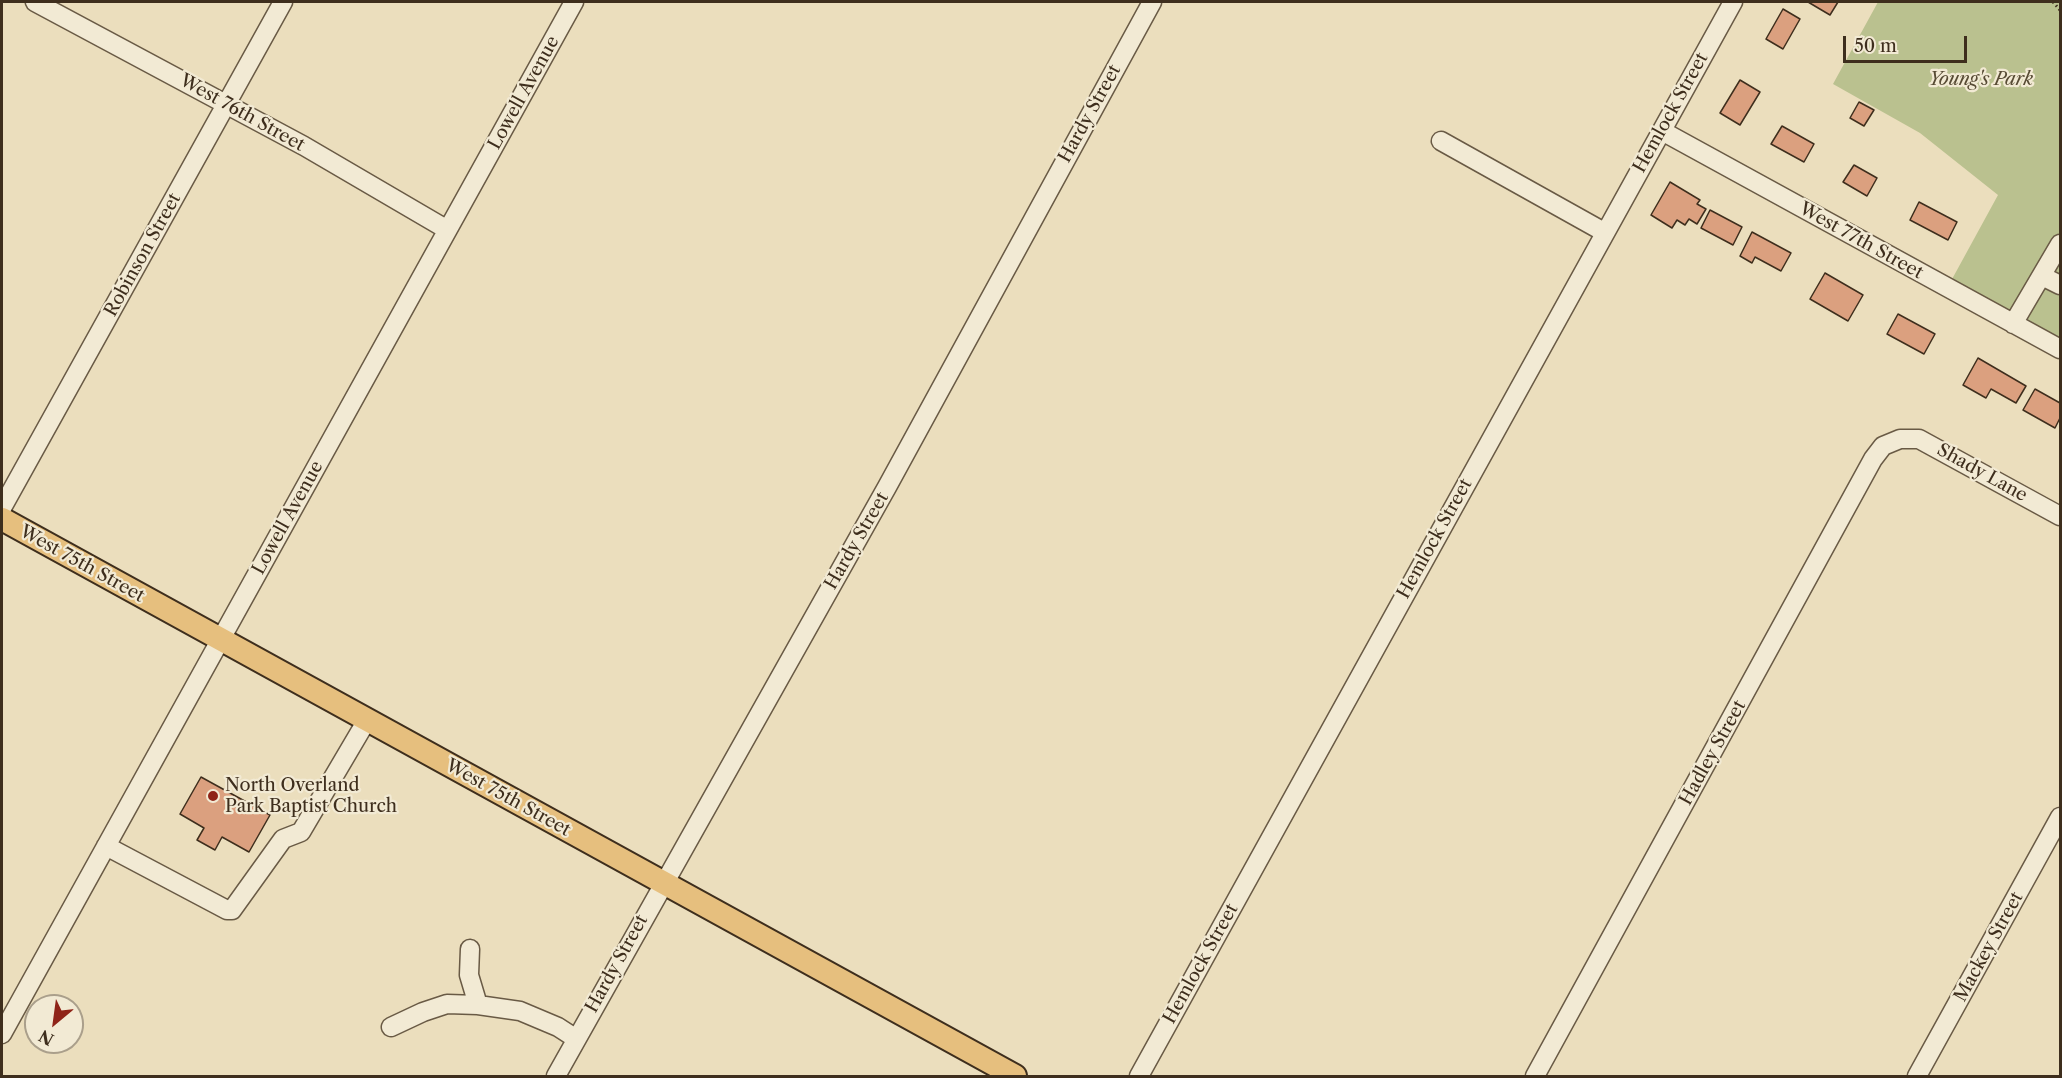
<!DOCTYPE html>
<style>
body{margin:0}
#map{position:relative;width:2062px;height:1078px;overflow:hidden;background:#ebdebd;font-family:"Libre Caslon Text",serif}
canvas{display:block}
.frame{position:absolute;inset:0;border:3px solid #3e2e1d;pointer-events:none}
.north{position:absolute;left:24px;top:994px;width:60px;height:60px;box-sizing:border-box;background:#f2ead4;border:2px solid #aa9f8b;border-radius:50%;rotate:209deg;font-size:16px;font-weight:700;line-height:24px;text-align:center;color:#3e2e1d}
.north::after{content:'';display:block;margin:auto;width:21px;height:27px;background:#8f2418;clip-path:polygon(50% 0,100% 100%,50% 72%,0 100%)}
.scale{position:absolute;left:1843px;top:36px;width:124px;height:27px;box-sizing:border-box;border:3px solid #3e2e1d;border-top:0;padding-left:8px;font-size:18px;line-height:21px;white-space:nowrap;color:#3e2e1d;-webkit-text-stroke:4px #f2ead4;paint-order:stroke}
</style>
<div id="map">
<canvas width="2062" height="1078"></canvas>
<div class="frame"></div>
<div class="north">N</div>
<div class="scale">50 m</div>
</div>
<script>
const ctx = document.querySelector('canvas').getContext('2d');
ctx.lineJoin = 'round';
function paint(path, color) { ctx.fillStyle = color; ctx.fill(path, 'evenodd'); }
const poly = rows => new Path2D(rows.map(r => 'M' + r).join(''));
function trace(path, color, width, dash) { ctx.strokeStyle = color; ctx.lineWidth = width; ctx.lineCap = dash ? 'butt' : 'round'; ctx.setLineDash(dash || []); ctx.stroke(path); }
function label(font, color, halo, rows, align = 'center') {
  ctx.font = font + ' "Libre Caslon Text",serif'; ctx.lineWidth = 4.5; ctx.setLineDash([]); ctx.textBaseline = 'middle'; ctx.strokeStyle = halo; ctx.fillStyle = color; for (const [text, x, y, turn = 0] of rows) {
    ctx.save(); ctx.translate(x, y); ctx.rotate((+turn || 0) * Math.PI / 180); ctx.textAlign = isNaN(turn) ? turn : align; if (halo) ctx.strokeText(text, 0, 0); ctx.fillText(text, 0, 0); ctx.restore();
  }
}
paint(poly([
 [1878,2,2060,2,2060,341,1951,281,1998,195,1920,133,1833,84]
]), '#bac18f');
const building = poly([
 [1808,2,1838,2,1830,15,1808,2],
 [1783,9,1800,19,1783,49,1766,39,1783,9],
 [1740,80,1760,92,1740,125,1720,113,1740,80],
 [1859,102,1874,110,1864,126,1850,118,1859,102],
 [1782,126,1814,144,1804,162,1771,144,1782,126],
 [1854,165,1877,178,1867,196,1843,182,1854,165],
 [1670,182,1700,200,1697,204,1706,209,1697,224,1689,219,1685,225,1677,220,1672,228,1651,215,1670,182],
 [1919,202,1957,222,1948,240,1910,220,1919,202],
 [1710,210,1742,227,1733,245,1701,228,1710,210],
 [1752,232,1791,253,1781,271,1755,257,1752,263,1740,256,1752,232],
 [1825,273,1863,295,1848,321,1810,299,1825,273],
 [1898,314,1935,334,1924,354,1887,334,1898,314],
 [1978,358,2026,386,2016,403,1991,389,1986,398,1963,385,1978,358],
 [2035,389,2060,403,2060,418,2055,428,2023,410,2035,389],
 [201,777,270,815,249,852,222,837,215,850,197,840,204,828,180,814,201,777]
]);
paint(building, '#dba07f');
trace(building, '#3e2e1d', 1.5);
const minor = poly([
 [35,2,304,146,446,229],
 [1662,131,2060,349],
 [1441,141,1604,232],
 [2042,276,2060,285],
 [2013,324,2060,244],
 [2,508,283,2],
 [106,846,227,910,232,910,283,839,301,832,367,720],
 [470,949,469,975,478,1005],
 [391,1027,423,1012,447,1004,478,1005,520,1011,558,1027,575,1038],
 [2,1034,574,2],
 [556,1076,887,487,1152,2],
 [1139,1076,1733,2],
 [1535,1076,1873,459,1883,446,1900,439,1919,439,2060,516],
 [1917,1076,2060,817]
]);
const major = poly([
 [2,519,1015,1076]
]);
trace(minor, '#695a45', 21);
trace(major, '#3e2e1d', 26);
trace(poly([
 [2053,2,2060,10]
]), '#3e2e1d', 3, [1.5, 3]);
trace(minor, '#f2ead4', 18);
trace(major, '#e6bf7e', 22);
for (const [x, y, r, color] of [
 [213,796,6,"#8f2418"]
]) { const dot = new Path2D(); dot.arc(x, y, r, 0, 2 * Math.PI); ctx.fillStyle = color; ctx.fill(dot); trace(dot, '#f2ead4', 2); }
label('italic 18px', '#574b34', '#f2ead4', [
 ["Young's Park",1981,80]
]);
label('18px', '#3e2e1d', '#f2ead4', [
 ["Lowell Avenue",524,93,-61],
 ["West 76th Street",242,113,29],
 ["Hemlock Street",1671,113,-61],
 ["Hardy Street",1090,114,-61],
 ["West 77th Street",1861,241,29],
 ["Robinson Street",143,255,-61],
 ["Shady Lane",1982,473,29],
 ["Lowell Avenue",288,518,-61],
 ["Hemlock Street",1435,539,-61],
 ["Hardy Street",857,541,-60],
 ["West 75th Street",82,564,29],
 ["Hadley Street",1713,753,-61],
 ["West 75th Street",508,798,29],
 ["Mackey Street",1989,947,-61],
 ["Hardy Street",617,964,-61],
 ["Hemlock Street",1201,964,-61]
]);
label('18px', '#3e2e1d', '#f2ead4', [
 ["North Overland",225,786],
 ["Park Baptist Church",225,807]
], 'left');
</script>
